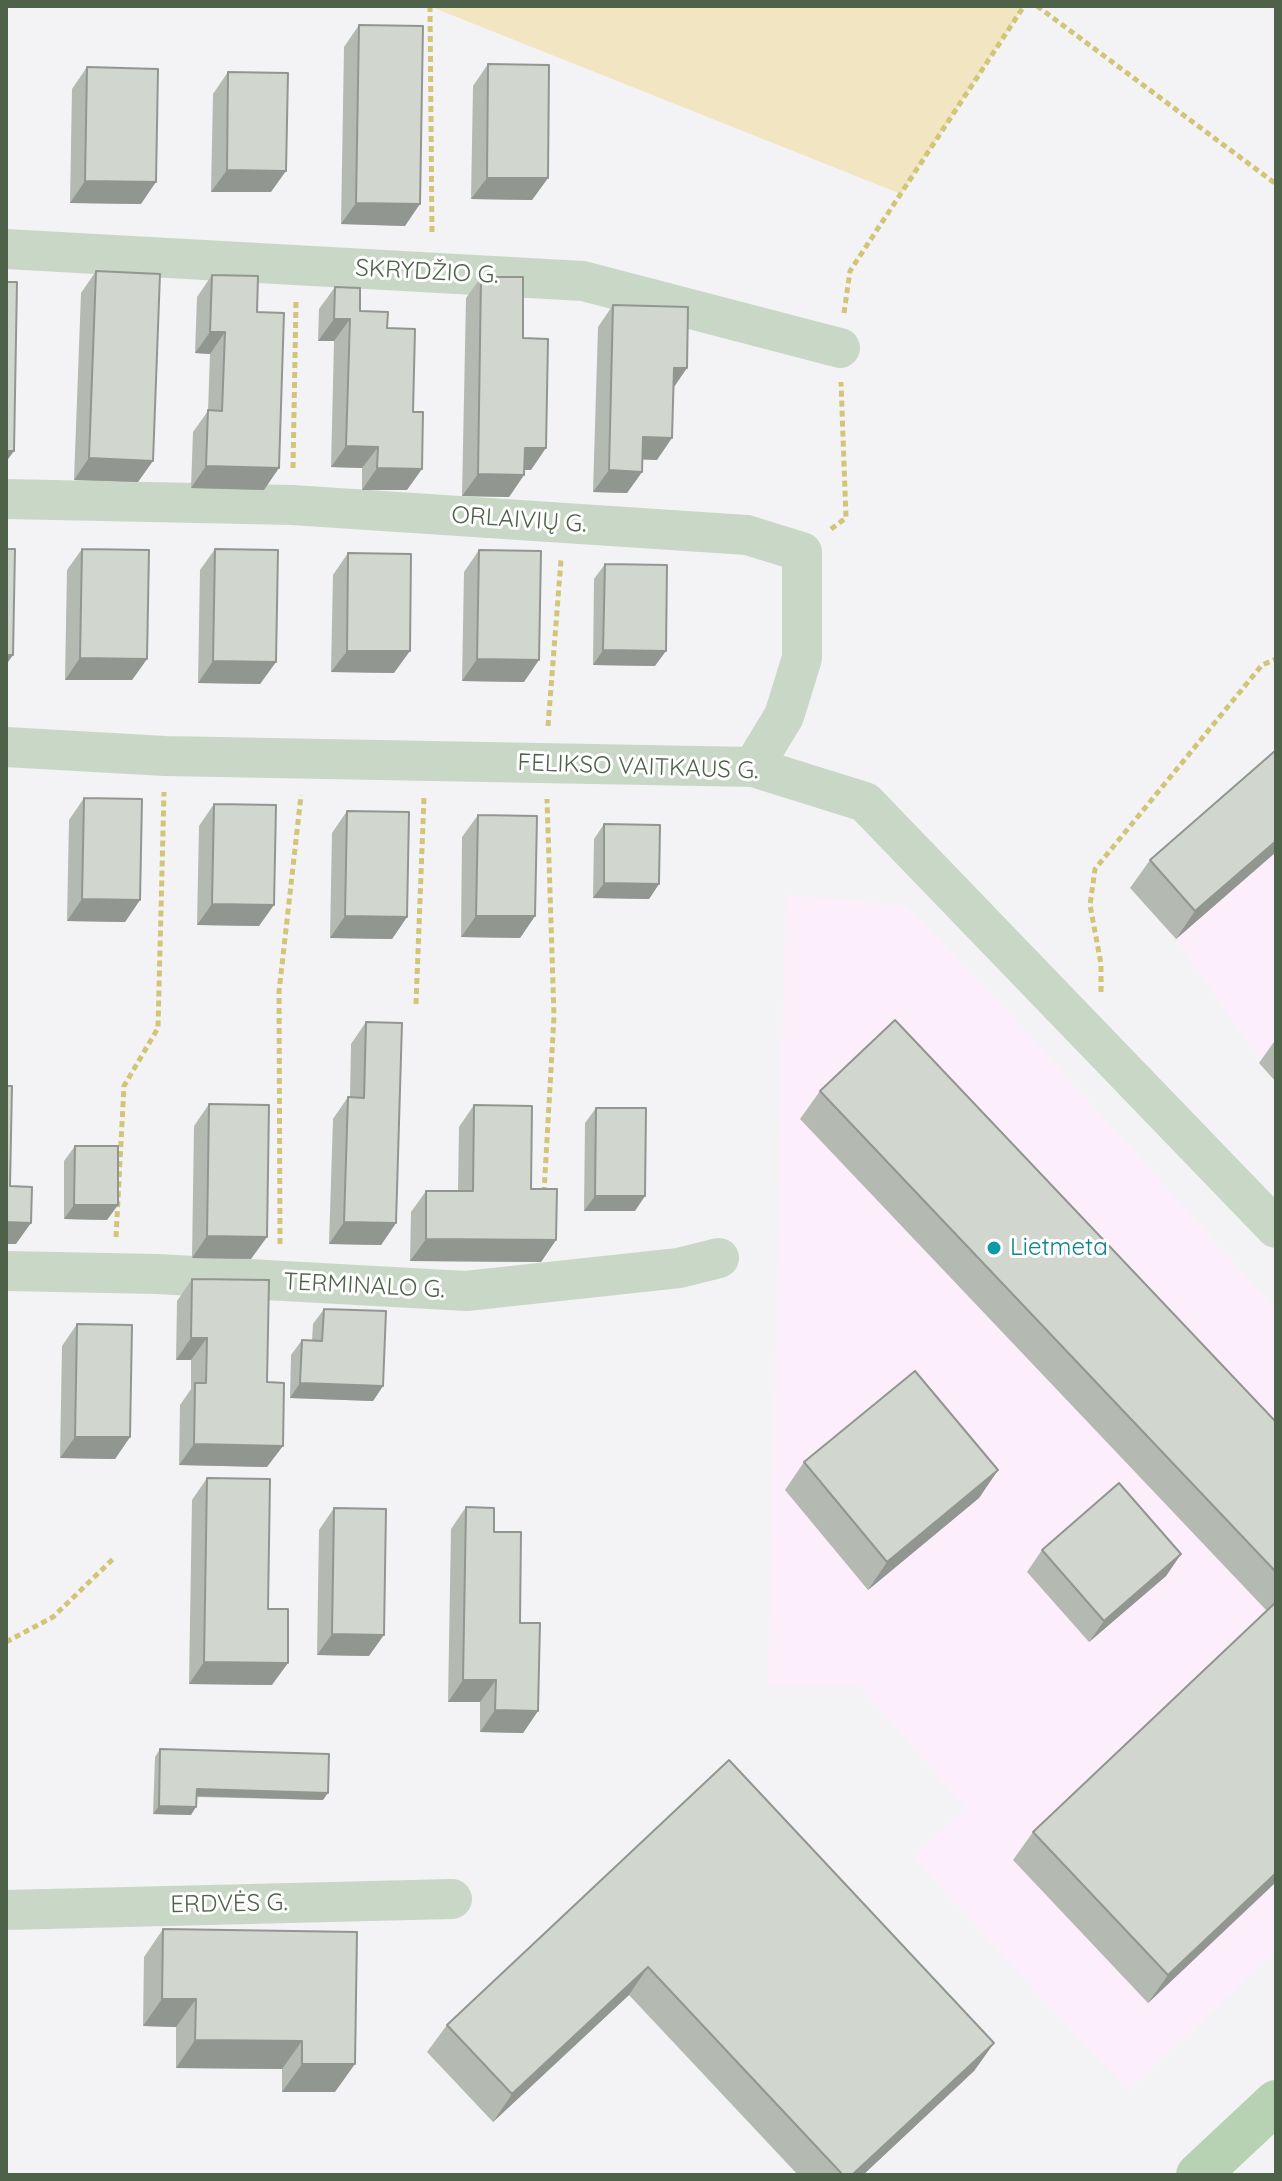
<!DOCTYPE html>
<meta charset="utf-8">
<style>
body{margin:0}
#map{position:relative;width:1282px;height:2181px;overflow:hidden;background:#f3f3f5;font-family:Quicksand,sans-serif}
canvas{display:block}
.frame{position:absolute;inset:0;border:8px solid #4e6149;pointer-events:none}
</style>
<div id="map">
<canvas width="1282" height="2181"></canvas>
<div class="frame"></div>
</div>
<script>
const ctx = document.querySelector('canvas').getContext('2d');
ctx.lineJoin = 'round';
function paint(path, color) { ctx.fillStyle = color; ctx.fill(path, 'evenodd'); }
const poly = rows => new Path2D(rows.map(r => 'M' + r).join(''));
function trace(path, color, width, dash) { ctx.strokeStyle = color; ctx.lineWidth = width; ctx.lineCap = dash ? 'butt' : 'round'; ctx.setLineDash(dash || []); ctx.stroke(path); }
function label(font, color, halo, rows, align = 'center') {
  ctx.font = font + ' Quicksand,sans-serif'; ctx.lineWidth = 6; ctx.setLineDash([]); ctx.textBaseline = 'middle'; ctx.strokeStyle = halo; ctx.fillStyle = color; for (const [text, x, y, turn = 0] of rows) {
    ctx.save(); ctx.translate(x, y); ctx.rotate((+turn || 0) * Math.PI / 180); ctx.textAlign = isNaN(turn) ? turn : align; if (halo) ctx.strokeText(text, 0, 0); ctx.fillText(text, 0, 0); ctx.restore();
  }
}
paint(poly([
 [1276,761,1276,1082,1176,939,1130,888],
 [786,895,906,906,1029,1035,1276,1310,1276,1951,1128,2091,914,1858,966,1808,860,1686,768,1686]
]), '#fdeefc');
paint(poly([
 [429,6,1024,6,901,194]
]), '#f2e5c1');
trace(poly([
 [430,6,432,236],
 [1037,6,1276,184],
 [844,313,850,271,1024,6],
 [293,468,296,302],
 [831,529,846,518,841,382],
 [548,726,561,560],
 [1101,992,1101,964,1090,905,1095,869,1262,665,1276,659],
 [416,1004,424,797],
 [544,1193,554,1016,547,799],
 [116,1237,124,1086,158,1028,164,792],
 [280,1244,279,992,301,795],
 [6,1642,53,1617,113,1559]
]), '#d2c577', 5, [6, 4]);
trace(poly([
 [6,249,583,281,840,348],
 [6,499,292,505,747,535,802,552,802,658,784,716,753,767],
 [6,747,165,756,753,767,865,802,1276,1228],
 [6,1271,157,1274,466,1291,679,1268,719,1258],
 [6,1910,452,1899]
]), '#c9d7c6', 40);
trace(poly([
 [1198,2175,1276,2102]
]), '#b7d2b2', 44);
paint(poly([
 [359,25,405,226,341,224,344,47],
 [488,64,548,178,532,200,471,199,473,86],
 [87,67,141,204,70,203,72,89],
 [228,72,271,192,211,192,213,94],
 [96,271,138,482,74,480,81,293],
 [212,275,257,312,264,490,191,488,193,432,208,411,210,354,195,353,197,297],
 [481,277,523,338,531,470,524,470,524,475,509,497,462,496,466,298],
 [335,287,360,311,387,328,407,490,362,490,362,468,331,467,334,341,318,341,319,309],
 [613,305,673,387,657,460,643,459,642,472,627,493,593,492,598,327],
 [82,549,147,659,132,680,65,680,67,570],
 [215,549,276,662,260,684,198,683,200,570],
 [479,550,524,682,462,681,464,572],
 [348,553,394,673,331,672,333,575],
 [605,564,655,666,593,665,594,579],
 [1276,750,1276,852,1176,939,1130,888,1150,860],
 [84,798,140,900,125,922,67,921,69,820],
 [214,804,259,926,197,925,199,826],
 [347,811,407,917,392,939,330,938,332,833],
 [478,815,535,916,520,938,461,937,462,837],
 [604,824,659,884,649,899,593,898,594,839],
 [366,1022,396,1223,381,1245,329,1244,333,1119,348,1097,350,1097,351,1044],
 [1276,1039,1276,1082,1259,1063],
 [820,1091,1276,1422,1276,1882,1148,2003,1013,1860,1033,1832,1267,1611,800,1119],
 [209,1104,251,1259,192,1258,194,1126],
 [474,1105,531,1189,556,1240,541,1262,410,1261,411,1212,426,1191,458,1191,459,1127],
 [596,1108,635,1211,584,1211,585,1123],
 [75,1146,107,1220,64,1219,64,1161],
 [192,1279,267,1382,267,1467,179,1465,180,1405,191,1389,191,1360,176,1360,177,1301],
 [324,1309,383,1386,373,1401,290,1398,291,1355,302,1340,312,1341,313,1324],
 [77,1324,130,1437,115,1459,60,1458,62,1346],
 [804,1462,998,1470,979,1498,868,1590,785,1490],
 [207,1478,268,1609,272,1685,189,1684,192,1500],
 [466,1507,494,1532,520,1623,538,1711,523,1733,480,1732,480,1702,448,1702,451,1529],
 [334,1508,369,1656,317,1655,319,1530],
 [1042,1550,1181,1554,1166,1576,1089,1642,1027,1572],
 [160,1749,323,1800,196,1797,191,1815,153,1814,155,1757],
 [729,1760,994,2043,974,2071,863,2175,798,2175,629,1995,493,2122,427,2052,447,2025],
 [163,1929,357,1932,335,2092,282,2092,282,2069,176,2068,176,2027,143,2026,144,1957]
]), '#b4b9b2');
paint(poly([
 [227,170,286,171,271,192,211,192],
 [487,178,548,178,532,200,471,199],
 [85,181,156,182,141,204,70,203],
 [356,203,420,204,405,226,341,224],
 [334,319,350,319,334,341,318,341],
 [210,332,225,332,210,354,195,353],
 [674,368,687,368,672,390],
 [643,437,672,438,657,460,628,459],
 [346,446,378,447,362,468,331,467],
 [525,448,546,448,531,470,510,470],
 [6,451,14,451,6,462],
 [89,458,153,461,138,482,74,480],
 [206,466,279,468,264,490,191,488],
 [377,468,422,469,407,490,362,490],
 [609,470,642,472,627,493,593,492],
 [478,474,524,475,509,497,462,496],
 [603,650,666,651,655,666,593,665],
 [347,651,410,651,394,673,331,672],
 [6,655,13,655,6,665],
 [80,658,147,659,132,680,65,680],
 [477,659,539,660,524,682,462,681],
 [213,661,276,662,260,684,198,683],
 [1276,841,1276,852,1176,939,1195,911],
 [604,883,659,884,649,899,593,898],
 [82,899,140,900,125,922,67,921],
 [212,904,274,905,259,926,197,925],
 [345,916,407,917,392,939,330,938],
 [476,916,535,916,520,938,461,937],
 [595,1196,645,1196,635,1211,584,1211],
 [74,1205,118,1205,107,1220,64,1219],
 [6,1222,31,1223,16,1244,6,1244],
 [344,1222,396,1223,381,1245,329,1244],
 [207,1236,267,1237,251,1259,192,1258],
 [426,1239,556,1240,541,1262,410,1261],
 [191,1338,207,1338,191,1360,176,1360],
 [300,1383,383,1386,373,1401,290,1398],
 [75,1437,130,1437,115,1459,60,1458],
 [194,1444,283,1446,267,1467,179,1465],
 [998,1470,979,1498,868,1590,887,1562],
 [1181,1554,1166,1576,1089,1642,1104,1621],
 [332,1634,384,1635,369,1656,317,1655],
 [204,1662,288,1663,272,1685,189,1684],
 [463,1680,496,1680,480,1702,448,1702],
 [495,1710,538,1711,523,1733,480,1732],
 [197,1789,328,1793,323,1800,191,1796],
 [159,1806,196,1807,191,1815,153,1814],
 [1276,1873,1276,1882,1148,2003,1168,1975],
 [648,1967,629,1995,493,2122,512,2094],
 [162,1999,196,1999,176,2027,143,2026],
 [195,2040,302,2041,282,2069,176,2068],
 [994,2043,974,2071,863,2175,852,2175],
 [302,2064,355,2064,335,2092,282,2092]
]), '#929691');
const building = poly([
 [359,25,423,26,420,204,356,203,359,25],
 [488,64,549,65,548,178,487,178,488,64],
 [87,67,158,69,156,182,85,181,87,67],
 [228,72,288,73,286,171,227,170,228,72],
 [96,271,160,274,153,461,89,458,96,271],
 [212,275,258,276,257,312,284,313,279,468,206,466,208,410,222,411,225,332,210,332,212,275],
 [481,277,523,277,523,338,548,339,546,448,525,448,524,475,478,474,481,277],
 [6,282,17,282,14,451,6,451,6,282],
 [335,287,360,288,360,311,388,312,387,328,415,329,413,412,423,412,422,469,377,468,378,447,346,446,350,319,334,319,335,287],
 [613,305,688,307,687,368,674,368,672,438,643,437,642,472,609,470,613,305],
 [6,549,15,549,13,655,6,655,6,549],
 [82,549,149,550,147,659,80,658,82,549],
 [215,549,278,550,276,662,213,661,215,549],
 [479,550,541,551,539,660,477,659,479,550],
 [348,553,411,554,410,651,347,651,348,553],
 [605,564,667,565,666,651,603,650,605,564],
 [1276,750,1276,841,1195,911,1150,860,1276,750],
 [84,798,142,799,140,900,82,899,84,798],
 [214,804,276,805,274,905,212,904,214,804],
 [347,811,409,812,407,917,345,916,347,811],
 [478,815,537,816,535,916,476,916,478,815],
 [604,824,660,825,659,884,604,883,604,824],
 [895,1020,1276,1422,1276,1572,820,1091,895,1020],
 [366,1022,402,1023,396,1223,344,1222,348,1097,364,1098,366,1022],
 [6,1086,12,1086,10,1186,32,1187,31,1223,6,1222,6,1086],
 [209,1104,269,1105,267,1237,207,1236,209,1104],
 [474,1105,532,1106,531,1189,557,1189,556,1240,426,1239,426,1191,473,1191,474,1105],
 [596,1108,646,1108,645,1196,595,1196,596,1108],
 [75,1146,118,1146,118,1205,74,1205,75,1146],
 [192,1279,269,1280,267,1382,284,1383,283,1446,194,1444,195,1383,206,1383,207,1338,191,1338,192,1279],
 [324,1309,386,1311,383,1386,300,1383,302,1340,322,1341,324,1309],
 [77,1324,132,1325,130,1437,75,1437,77,1324],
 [915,1371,998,1470,887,1562,804,1462,915,1371],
 [207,1478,270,1479,268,1609,288,1609,288,1663,204,1662,207,1478],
 [1119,1483,1181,1554,1104,1621,1042,1550,1119,1483],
 [466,1507,494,1508,494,1532,521,1532,520,1623,540,1623,538,1711,495,1710,496,1680,463,1680,466,1507],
 [334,1508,386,1509,384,1635,332,1634,334,1508],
 [1276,1602,1276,1873,1168,1975,1033,1832,1276,1602],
 [160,1749,329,1754,328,1793,197,1789,196,1807,159,1806,160,1749],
 [729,1760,994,2043,852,2175,843,2175,648,1967,512,2094,447,2025,729,1760],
 [163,1929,357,1932,355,2064,302,2064,302,2041,195,2040,196,1999,162,1999,163,1929]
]);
paint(building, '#d1d7cf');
trace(building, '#929691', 2);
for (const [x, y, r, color] of [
 [994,1248,8,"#0f9aa8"]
]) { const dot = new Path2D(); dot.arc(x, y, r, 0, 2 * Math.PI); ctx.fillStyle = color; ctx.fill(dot); trace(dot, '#fff', 3); }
label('24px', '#4e6149', '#fff', [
 ["SKRYDŽIO G.",427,272,3],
 ["ORLAIVIŲ G.",519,520,4],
 ["FELIKSO VAITKAUS G.",638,767,2],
 ["TERMINALO G.",364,1286,3],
 ["ERDVĖS G.",229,1904,-1]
]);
label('24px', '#0d838f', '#fff', [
 ["Lietmeta",1010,1248]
], 'left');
</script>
